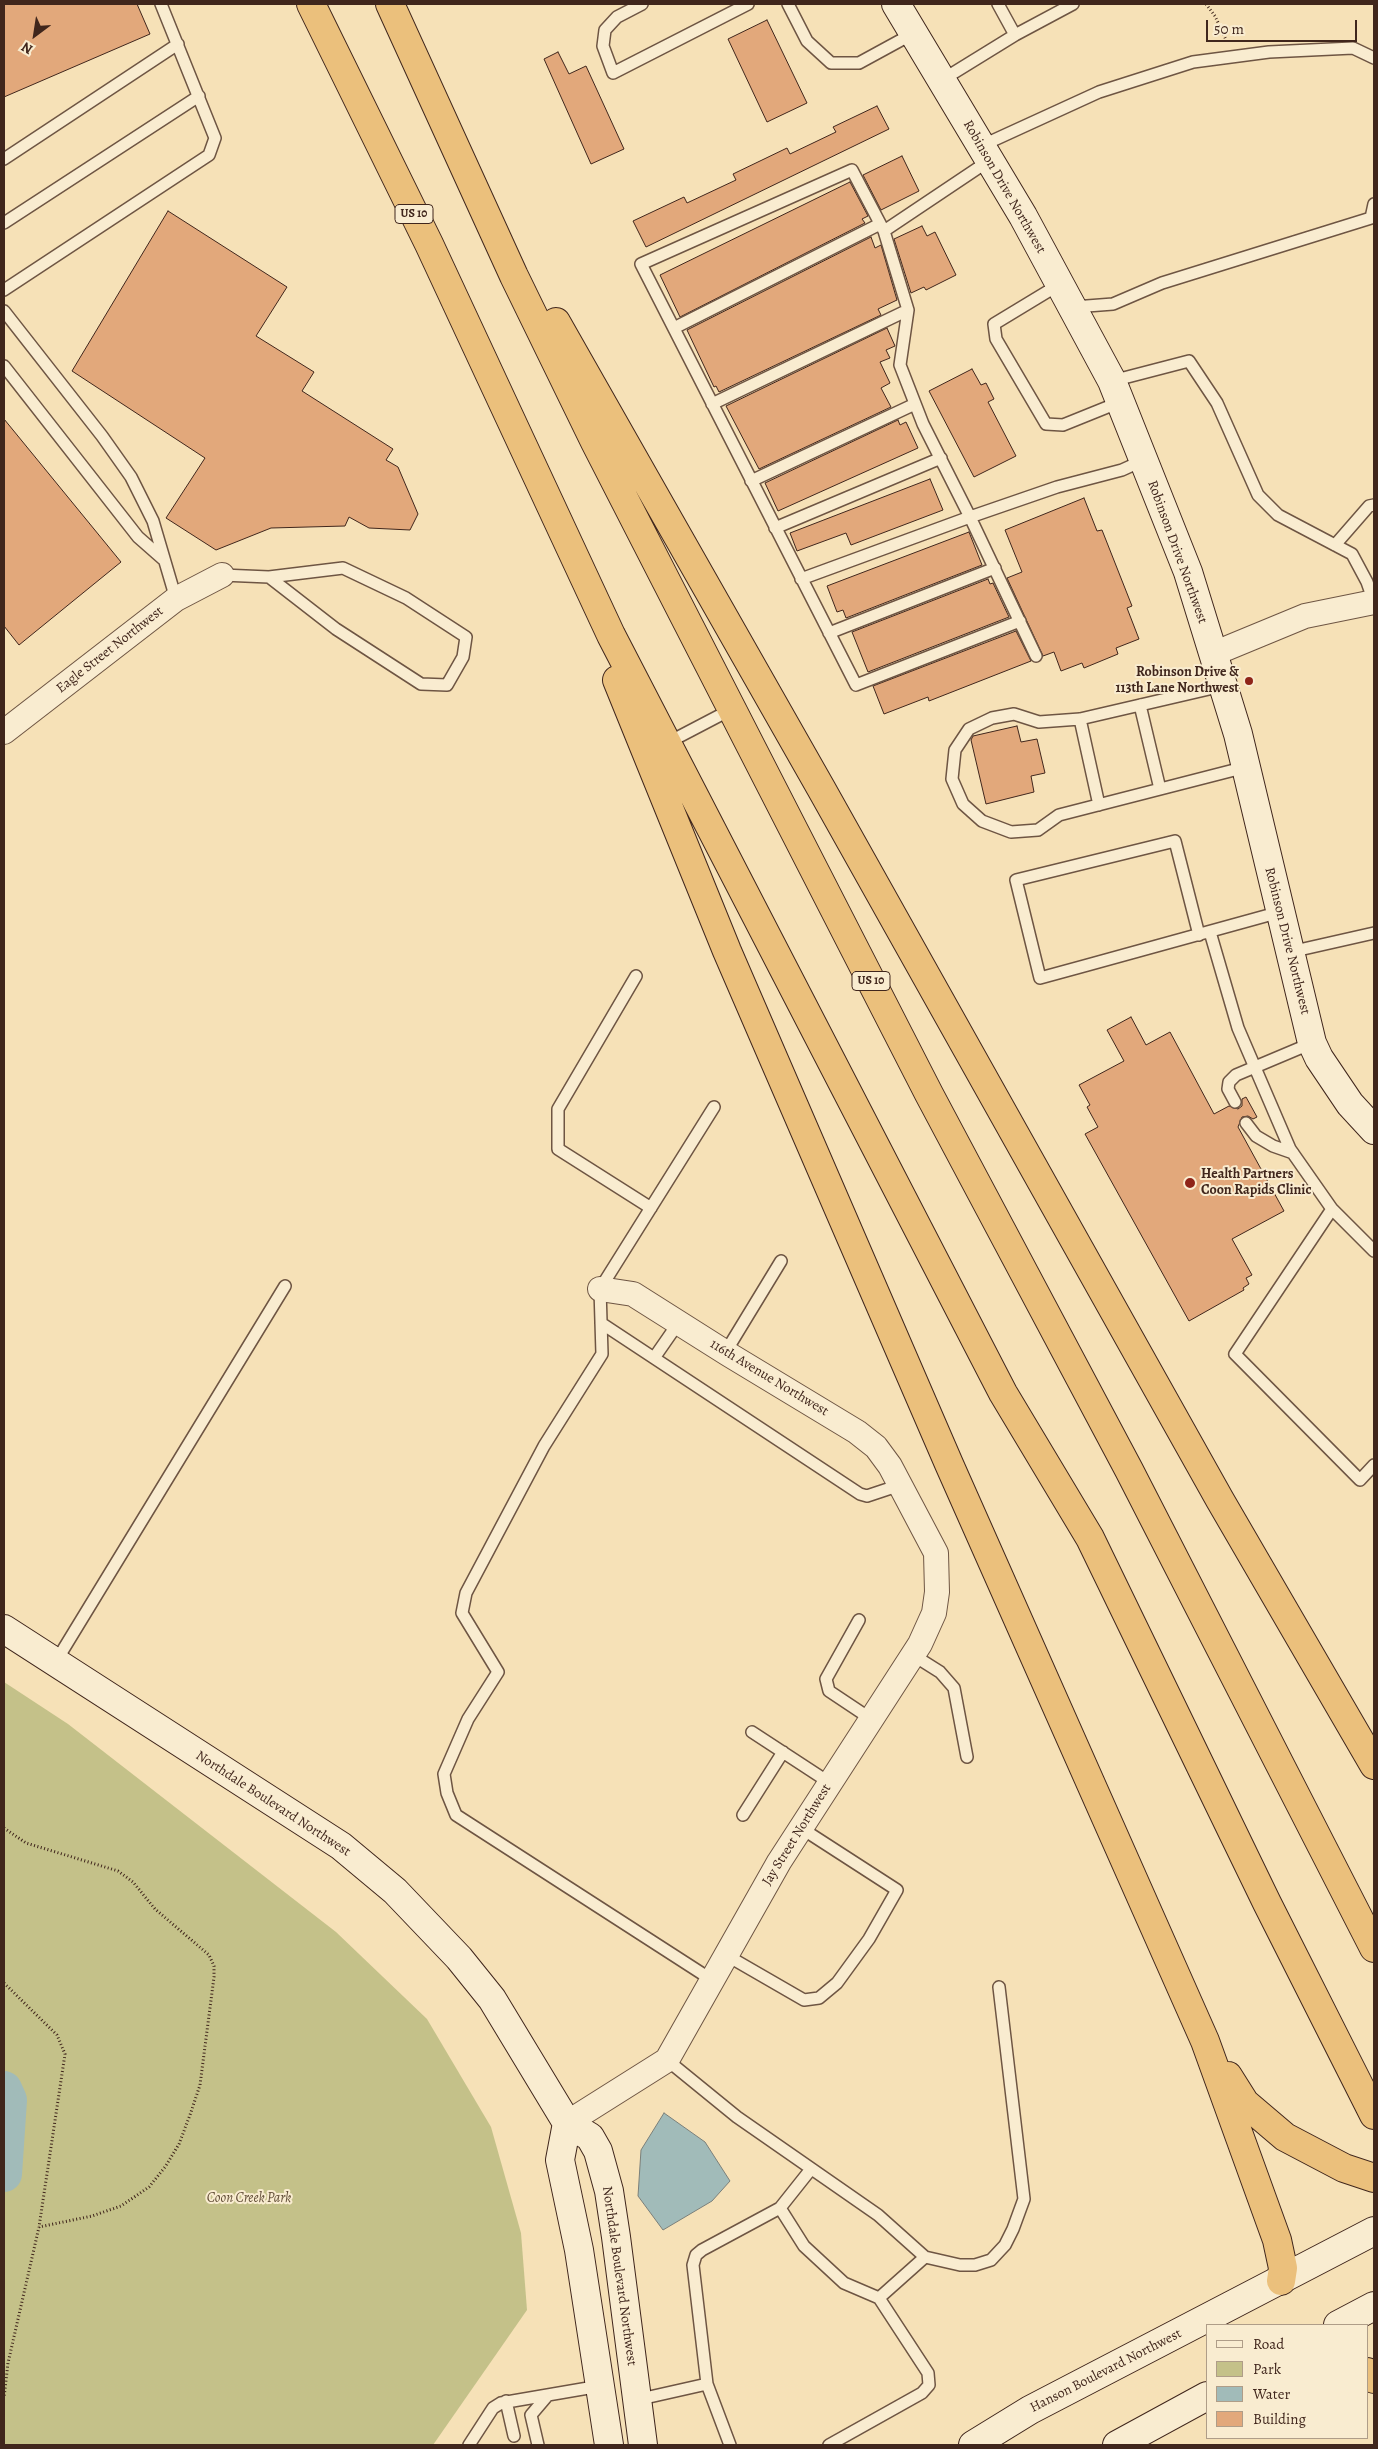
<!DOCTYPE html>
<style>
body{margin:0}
#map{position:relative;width:1378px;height:2449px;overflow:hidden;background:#f6e1b7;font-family:Alegreya,serif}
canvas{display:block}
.frame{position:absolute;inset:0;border:5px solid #40261c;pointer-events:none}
.legend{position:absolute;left:1206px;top:2324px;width:162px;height:115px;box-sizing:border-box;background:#f9ecd0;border:1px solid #af9d88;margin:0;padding:6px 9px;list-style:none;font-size:15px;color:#40261c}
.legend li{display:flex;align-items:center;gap:10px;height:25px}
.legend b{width:25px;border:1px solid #af9d88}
.north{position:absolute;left:10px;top:10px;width:50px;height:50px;-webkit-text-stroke:4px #f9ecd0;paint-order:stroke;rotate:211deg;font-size:14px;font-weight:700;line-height:20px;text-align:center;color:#40261c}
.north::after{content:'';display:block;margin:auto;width:18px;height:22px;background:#40261c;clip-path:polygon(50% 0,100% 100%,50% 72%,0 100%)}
.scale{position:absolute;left:1206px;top:20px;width:151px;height:22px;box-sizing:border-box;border:2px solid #40261c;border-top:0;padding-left:6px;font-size:15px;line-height:18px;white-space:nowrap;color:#40261c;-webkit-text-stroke:4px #f9ecd0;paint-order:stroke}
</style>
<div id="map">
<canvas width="1378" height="2449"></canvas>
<div class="frame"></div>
<ul class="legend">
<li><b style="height:6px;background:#f9ecd0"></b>Road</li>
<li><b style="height:14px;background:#c4c189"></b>Park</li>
<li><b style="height:14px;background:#a1bbb9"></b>Water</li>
<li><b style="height:14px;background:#e2a87b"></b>Building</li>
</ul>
<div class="north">N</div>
<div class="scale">50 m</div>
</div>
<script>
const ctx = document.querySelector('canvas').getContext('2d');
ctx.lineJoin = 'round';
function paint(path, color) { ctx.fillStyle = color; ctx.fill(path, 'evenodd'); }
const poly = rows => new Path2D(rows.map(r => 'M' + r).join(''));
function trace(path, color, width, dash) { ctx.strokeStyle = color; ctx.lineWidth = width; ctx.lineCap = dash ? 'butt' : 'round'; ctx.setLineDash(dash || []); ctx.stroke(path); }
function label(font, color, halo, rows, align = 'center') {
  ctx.font = font + ' Alegreya,serif'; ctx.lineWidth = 4; ctx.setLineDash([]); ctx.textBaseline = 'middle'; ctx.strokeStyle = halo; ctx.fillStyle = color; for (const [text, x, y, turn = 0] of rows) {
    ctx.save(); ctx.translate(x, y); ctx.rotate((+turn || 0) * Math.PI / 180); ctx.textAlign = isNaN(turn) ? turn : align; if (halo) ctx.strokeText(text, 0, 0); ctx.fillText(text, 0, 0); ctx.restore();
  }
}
paint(poly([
 [4,1682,68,1724,336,1932,427,2019,491,2127,521,2233,527,2310,433,2445,4,2445]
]), '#c4c189');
const water = poly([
 [664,2113,705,2142,730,2181,712,2201,663,2230,638,2196,641,2150,664,2113]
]);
paint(water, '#a1bbb9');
trace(water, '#7a7f7a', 1);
trace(poly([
 [4,2089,9,2100,4,2174]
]), '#a1bbb9', 36);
const building = poly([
 [4,4,137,4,150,34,4,97,4,4],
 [767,20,807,103,767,122,728,39,767,20],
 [558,52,569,74,586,66,624,149,591,164,544,59,558,52],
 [877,106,889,129,646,247,633,221,684,197,687,203,736,180,733,174,787,148,790,154,836,132,833,127,877,106],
 [902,156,919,191,881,210,863,175,902,156],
 [850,182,868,216,862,219,865,223,680,317,660,275,850,182],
 [168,211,287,287,256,336,314,372,302,391,393,449,386,460,398,467,418,514,410,530,369,528,349,517,345,526,271,528,216,550,166,518,205,458,72,371,168,211],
 [922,226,927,236,935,232,956,275,926,290,924,287,911,293,894,239,922,226],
 [871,237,875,248,881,245,897,300,878,309,881,315,719,392,716,386,714,387,687,330,871,237],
 [887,328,895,346,886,350,890,358,880,362,890,383,881,388,891,407,759,469,726,406,887,328],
 [972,369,981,385,986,383,994,399,988,402,1016,456,974,477,929,391,972,369],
 [4,419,121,562,19,645,4,626,4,419],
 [898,420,900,425,906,422,918,448,778,511,765,483,898,420],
 [930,479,943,510,851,545,846,533,797,551,790,533,930,479],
 [1084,498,1097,531,1102,530,1132,606,1127,608,1139,639,1116,648,1118,654,1084,668,1082,663,1061,671,1054,652,1043,656,1007,578,1022,572,1005,530,1084,498],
 [969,532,982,565,846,618,843,610,837,612,827,586,969,532],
 [988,579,990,584,993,583,1009,617,868,672,852,632,988,579],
 [1016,631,1031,661,929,701,928,697,884,714,873,686,1016,631],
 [1017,726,1021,742,1037,739,1045,773,1031,776,1034,792,986,804,971,740,973,736,1017,726],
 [1131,1017,1146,1045,1170,1032,1214,1114,1229,1106,1238,1109,1242,1106,1242,1099,1246,1097,1257,1117,1253,1119,1248,1116,1242,1117,1238,1127,1284,1211,1232,1239,1252,1275,1246,1278,1249,1284,1243,1288,1244,1290,1189,1321,1085,1134,1098,1127,1087,1107,1090,1105,1079,1085,1124,1061,1107,1030,1131,1017]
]);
paint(building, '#e2a87b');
trace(building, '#40261c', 1);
const lane = poly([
 [642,4,617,17,605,30,603,46,613,73,748,4],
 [788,4,807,41,831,63,859,63,914,33],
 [998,4,1015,35,1073,4],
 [942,80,1015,35],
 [981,146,1099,92,1193,62,1269,52,1353,48,1374,58],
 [4,159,178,44],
 [990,160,884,231,908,310,900,365,923,424,970,517,1036,656],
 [4,223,199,96],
 [884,231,852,170,641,264,856,685,1020,621],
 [1060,284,994,324,996,339,1046,424,1063,425,1120,402],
 [4,290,209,155,215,138,161,4],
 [1074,307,1113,304,1162,283,1371,218,1374,204],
 [4,311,102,436,131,477,153,521,176,599],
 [674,328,880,224],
 [4,366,138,537,163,559],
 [1112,381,1189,361,1217,403,1258,495,1278,515,1352,554,1367,582,1374,602],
 [712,404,908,310],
 [751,481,915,404],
 [775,528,941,458],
 [1335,545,1369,506,1374,505],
 [222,575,269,577,336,629,421,684,447,685,463,657,466,637,406,598,343,568,269,577],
 [801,579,970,517,1057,487,1122,470,1144,460],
 [829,633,995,568],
 [1222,686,1080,719,1039,722,1014,714,992,718,969,729,955,750,952,779,963,804,982,821,1011,832,1038,830,1059,815,1246,767],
 [1140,705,1160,789],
 [1080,719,1099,805],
 [667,743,732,709],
 [1210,932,1238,1028,1290,1149,1332,1209,1235,1354,1360,1480,1374,1465],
 [1199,935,1175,841,1016,880,1040,978,1084,966,1280,912],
 [1290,952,1374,933],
 [636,976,558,1109,558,1149,651,1208],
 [1235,1102,1228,1089,1229,1082,1236,1075,1312,1043],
 [1246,1123,1256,1136,1273,1146,1293,1153],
 [1332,1209,1374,1251],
 [601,1323,860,1494,867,1496,900,1485],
 [725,1353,781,1261],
 [654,1358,679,1322],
 [859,1620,826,1679,829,1691,871,1719],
 [913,1655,940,1672,954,1688,967,1757],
 [55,1663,285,1286],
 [752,1732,830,1783],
 [743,1815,783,1752],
 [726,1955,804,2000,819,1998,837,1983,869,1939,897,1890,801,1828],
 [712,1980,456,1815,447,1793,444,1774,468,1719,498,1672,462,1613,466,1593,544,1446,602,1354,600,1289,714,1107],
 [667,2060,737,2117,878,2215,925,2257,960,2265,975,2265,991,2260,1005,2245,1013,2229,1024,2199,999,1987],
 [780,2208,811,2169],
 [879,2298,925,2257],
 [636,2400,707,2384],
 [506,2401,514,2436],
 [469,2445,493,2408,501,2403,600,2386],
 [538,2445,531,2415,548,2395],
 [730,2445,707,2384,693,2265,696,2255,702,2250,780,2208,804,2246,844,2283,879,2298,928,2373,929,2385,922,2393,829,2445]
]);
const street = poly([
 [1213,654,1305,616,1374,602],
 [4,732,176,599,222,575],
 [567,2123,667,2060,779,1862,920,1644,934,1613,937,1592,936,1553,890,1466,876,1447,857,1432,728,1354,633,1294,600,1289]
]);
const secondary = poly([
 [896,4,1023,216,1112,381,1188,572,1238,734,1312,1043,1319,1058,1350,1104,1374,1130],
 [4,1629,341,1846,395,1891,459,1958,492,1999,567,2123,590,2137,598,2151,609,2191,616,2237,643,2445],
 [567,2123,560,2160,579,2250,609,2445],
 [1338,2325,1374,2306],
 [973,2445,1030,2410,1374,2231],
 [1117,2445,1207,2396]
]);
const highway = poly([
 [311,4,429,244,611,635,1003,1393,1090,1538,1267,1903,1374,2115],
 [390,4,514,276,595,442,929,1094,1129,1470,1374,1948],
 [556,322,822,790,1220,1500,1374,1765],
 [617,680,727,951,949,1464,1205,2041,1277,2240,1283,2268,1281,2281],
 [1228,2076,1245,2103,1285,2137,1344,2168,1374,2178],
 [1367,2372,1374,2379]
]);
trace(lane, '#6e5543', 14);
trace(street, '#6e5543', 26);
trace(secondary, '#40261c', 30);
trace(highway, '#40261c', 30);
trace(poly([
 [1206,4,1215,16,1227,42],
 [4,1828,26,1843,118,1871,133,1882,155,1909,209,1955,214,1966,214,1977,200,2085,190,2115,179,2144,165,2167,149,2187,121,2206,92,2216,39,2227],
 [4,1983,57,2035,65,2054,39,2227,8,2363,4,2398]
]), '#40261c', 3, [1, 2.5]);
trace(lane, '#f9ecd0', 11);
trace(street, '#f9ecd0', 24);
trace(secondary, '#f9ecd0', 28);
trace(highway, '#ebc07c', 28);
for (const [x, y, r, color] of [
 [1249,681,5,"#8f2418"],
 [1190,1183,6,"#8f2418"]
]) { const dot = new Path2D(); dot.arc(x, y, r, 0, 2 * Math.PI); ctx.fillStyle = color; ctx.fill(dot); trace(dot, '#f9ecd0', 2); }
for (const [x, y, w] of [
 [414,214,38],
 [871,981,38]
]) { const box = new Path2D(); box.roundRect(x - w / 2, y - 9.5, w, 19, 4); ctx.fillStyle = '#f9ecd0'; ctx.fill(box); trace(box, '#40261c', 1); }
label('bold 12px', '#40261c', null, [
 ["US 10",414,214],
 ["US 10",871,981]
]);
label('14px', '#40261c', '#f9ecd0', [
 ["Robinson Drive Northwest",1004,187,60],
 ["Robinson Drive Northwest",1177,552,70],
 ["Eagle Street Northwest",110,650,-38],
 ["Robinson Drive Northwest",1287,941,76],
 ["116th Avenue Northwest",769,1378,31],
 ["Northdale Boulevard Northwest",273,1804,33],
 ["Jay Street Northwest",797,1835,-58],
 ["Northdale Boulevard Northwest",619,2276,82],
 ["Hanson Boulevard Northwest",1106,2371,-27]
]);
label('bold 14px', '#40261c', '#f9ecd0', [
 ["Robinson Drive &",1239,673],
 ["113th Lane Northwest",1239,689],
 ["Health Partners",1201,1175,"left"],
 ["Coon Rapids Clinic",1201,1191,"left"]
], 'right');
label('italic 14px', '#614d37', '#f9ecd0', [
 ["Coon Creek Park",249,2199]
]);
</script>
